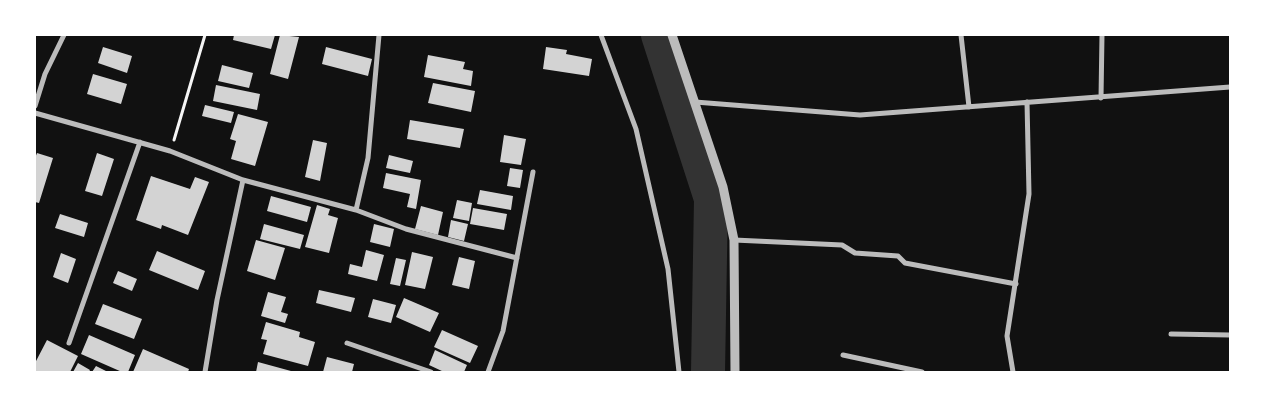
<!DOCTYPE html>
<style>
body{margin:0}
#map{position:relative;width:1265px;height:407px;overflow:hidden;background:#111;font-family:"Noto Sans",sans-serif}
canvas{display:block}
.frame{position:absolute;inset:0;border:36px solid #fff;pointer-events:none}
</style>
<div id="map">
<canvas width="1265" height="407"></canvas>
<div class="frame"></div>
</div>
<script>
const ctx = document.querySelector('canvas').getContext('2d');
ctx.lineJoin = 'round';
const poly = rows => new Path2D(rows.map(r => 'M' + r).join(''));
function trace(path, color, width, dash) { ctx.strokeStyle = color; ctx.lineWidth = width; ctx.lineCap = dash ? 'butt' : 'round'; ctx.setLineDash(dash || []); ctx.stroke(path); }
function paint(path, color) { ctx.fillStyle = color; ctx.fill(path, 'evenodd'); }
trace(poly([
 [658,35,711,199,708,372]
]), '#333', 34);
paint(poly([
 [234,35,275,35,271,49,233,40],
 [280,35,299,37,288,79,270,74],
 [103,47,132,56,127,73,98,63],
 [326,47,372,59,368,76,322,64],
 [546,47,567,50,566,54,592,59,589,76,543,69],
 [428,55,465,62,463,69,473,71,471,86,424,77],
 [222,65,253,73,249,88,218,81],
 [93,74,127,84,121,104,87,94],
 [433,83,475,91,471,112,428,103],
 [216,85,260,94,257,110,213,101],
 [205,105,234,112,231,123,202,116],
 [238,114,268,122,255,166,231,159,236,141,230,139],
 [410,120,464,129,460,148,407,139],
 [504,135,526,139,521,165,500,162],
 [313,140,327,143,320,181,305,177],
 [37,153,53,158,39,203,35,202,35,158],
 [97,153,114,159,102,196,85,191],
 [389,155,413,161,410,173,386,168],
 [510,168,523,170,520,188,507,186],
 [386,173,421,180,416,209,407,207,410,194,383,188],
 [151,176,190,189,195,177,209,182,188,235,162,225,161,229,136,220],
 [480,190,513,196,511,210,477,204],
 [271,196,311,207,307,222,267,211],
 [457,200,472,203,469,221,453,218],
 [317,205,330,209,328,215,338,218,329,253,305,247],
 [421,206,443,212,438,235,415,229],
 [473,208,507,214,504,230,470,224],
 [60,214,88,223,84,237,55,228],
 [451,220,468,224,464,241,448,237],
 [264,224,304,235,300,249,260,239],
 [374,224,394,229,390,247,370,242],
 [256,240,285,248,275,280,247,271],
 [366,250,384,255,377,281,348,274,350,264,362,267],
 [157,251,205,271,198,290,149,270],
 [412,252,433,257,425,289,405,285],
 [61,253,76,259,68,283,53,277],
 [459,257,475,261,469,289,452,285],
 [396,258,406,260,400,286,390,284],
 [118,271,137,279,132,291,113,283],
 [319,290,355,298,351,312,316,303],
 [268,292,286,297,281,312,288,314,285,323,261,316],
 [404,298,439,313,430,332,396,317],
 [373,299,396,305,391,323,368,317],
 [103,304,142,319,134,339,95,324],
 [266,322,300,332,299,337,315,342,308,366,263,354,267,340,261,339],
 [442,330,478,346,470,363,434,347],
 [89,335,135,355,128,372,122,372,81,354],
 [47,340,78,356,70,372,35,372,35,363],
 [143,349,189,369,188,372,133,372],
 [435,350,467,365,464,372,444,372,429,365],
 [327,357,354,364,352,372,323,372],
 [258,362,291,371,291,372,256,372],
 [78,363,90,370,89,372,73,372],
 [96,366,108,372,92,372]
]), '#d3d3d3');
trace(poly([
 [174,140,205,35]
]), '#f5f5f5', 3);
trace(poly([
 [601,35,636,129,668,269,679,372],
 [961,35,969,107],
 [1101,98,1102,35],
 [695,102,860,115,1230,87],
 [35,106,45,74,64,35],
 [35,113,170,151,243,180,356,210,406,229,517,258],
 [356,210,368,158,379,35],
 [734,240,842,245,855,253,898,256,905,263,1016,284],
 [1171,334,1230,335],
 [69,343,140,142],
 [347,343,431,372],
 [843,355,922,372],
 [205,372,217,300,243,180],
 [488,372,503,331,533,172],
 [1013,372,1007,336,1029,194,1027,102]
]), '#bcbcbc', 5);
trace(poly([
 [672,35,723,187,734,240,735,372]
]), '#bcbcbc', 9);
</script>
